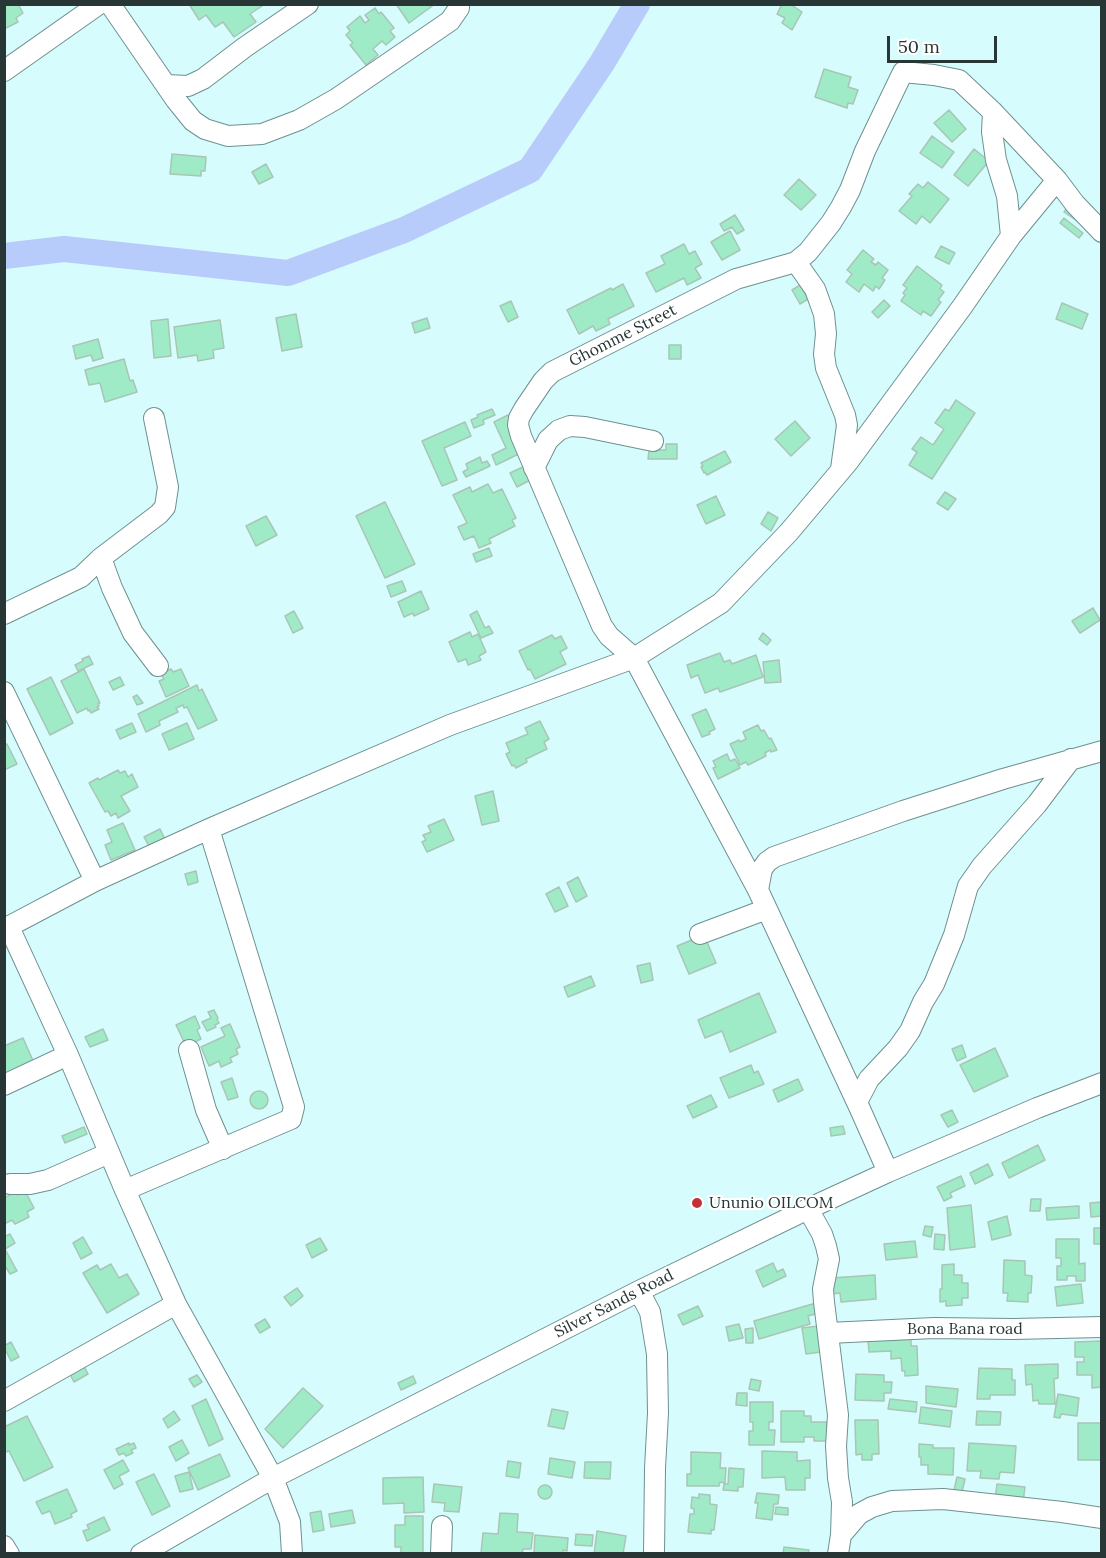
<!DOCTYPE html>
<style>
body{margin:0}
#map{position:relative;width:1106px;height:1558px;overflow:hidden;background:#d7fcfd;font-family:Lora,serif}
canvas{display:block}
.frame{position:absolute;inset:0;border:6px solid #283636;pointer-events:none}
.scale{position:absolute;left:887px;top:36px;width:110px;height:27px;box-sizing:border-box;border:3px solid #283636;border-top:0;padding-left:8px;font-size:18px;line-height:21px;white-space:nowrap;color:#283636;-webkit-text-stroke:4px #fff;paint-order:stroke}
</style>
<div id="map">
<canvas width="1106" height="1558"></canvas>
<div class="frame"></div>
<div class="scale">50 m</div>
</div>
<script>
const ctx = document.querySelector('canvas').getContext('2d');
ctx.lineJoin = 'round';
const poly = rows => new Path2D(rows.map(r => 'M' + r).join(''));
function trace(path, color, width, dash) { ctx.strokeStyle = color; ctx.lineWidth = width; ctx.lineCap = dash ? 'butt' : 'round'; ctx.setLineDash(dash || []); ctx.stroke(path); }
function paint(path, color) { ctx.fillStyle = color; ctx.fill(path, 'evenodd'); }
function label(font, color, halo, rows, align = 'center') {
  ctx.font = font + ' Lora,serif'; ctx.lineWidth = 4.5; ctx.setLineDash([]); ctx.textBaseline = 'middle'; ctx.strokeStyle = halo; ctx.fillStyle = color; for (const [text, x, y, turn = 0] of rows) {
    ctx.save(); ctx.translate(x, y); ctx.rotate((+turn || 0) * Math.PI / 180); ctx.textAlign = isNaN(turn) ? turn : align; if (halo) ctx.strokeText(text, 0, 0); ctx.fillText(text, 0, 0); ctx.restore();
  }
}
trace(poly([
 [4,256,64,249,288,273,404,230,530,170,602,63,637,4]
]), '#b8ccfc', 26);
const building = poly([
 [4,4,18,4,23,13,16,18,18,22,6,28,4,25,4,4],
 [189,4,262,4,262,6,250,14,256,22,234,37,223,22,215,27,206,15,199,20,189,4],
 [396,4,435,4,409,23,396,4],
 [782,4,790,4,802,12,792,30,782,23,785,18,777,14,782,4],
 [375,8,379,14,381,12,394,28,390,31,395,37,386,45,382,41,373,49,378,55,366,65,350,45,353,43,346,35,350,31,347,27,360,16,365,23,369,20,365,15,375,8],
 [824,69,851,77,848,87,858,90,853,104,848,103,847,108,815,97,824,69],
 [949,110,966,129,952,142,934,123,949,110],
 [932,136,954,152,942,168,920,153,932,136],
 [974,149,989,161,968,186,954,175,974,149],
 [172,154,206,157,205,171,201,171,201,176,170,174,172,154],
 [266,164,273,177,259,184,252,172,266,164],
 [799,179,816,195,801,210,784,195,799,179],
 [928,182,949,199,930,223,922,216,916,224,899,211,912,196,909,194,918,184,923,188,928,182],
 [1068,206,1086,227,1064,212,1068,206],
 [735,215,744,230,737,234,732,227,724,231,720,224,735,215],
 [1064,218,1083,233,1079,238,1060,223,1064,218],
 [730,231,740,250,722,260,711,242,730,231],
 [684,244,689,254,695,251,702,264,695,268,701,278,687,285,684,278,656,292,646,273,665,264,661,256,684,244],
 [941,246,955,253,949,264,935,257,941,246],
 [863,250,874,259,871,262,876,265,878,262,888,270,882,278,885,280,879,289,876,286,873,291,864,284,859,292,846,282,852,274,847,270,863,250],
 [917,266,942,285,940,289,944,292,938,300,941,302,931,316,923,311,921,315,901,301,905,295,903,293,907,288,903,285,917,266],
 [623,284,634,306,608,319,610,324,596,331,593,326,579,334,567,310,611,288,612,290,623,284],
 [800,285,808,299,800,304,792,290,800,285],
 [884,300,890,306,878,318,872,312,884,300],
 [511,301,518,317,508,322,500,306,511,301],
 [1062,303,1088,314,1082,329,1056,319,1062,303],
 [296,314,302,347,282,351,276,318,296,314],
 [427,318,430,328,415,333,412,323,427,318],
 [168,319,171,356,154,358,151,321,168,319],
 [220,320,224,348,213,350,214,358,198,361,197,355,178,358,174,327,220,320],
 [98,339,103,358,93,361,91,355,76,359,73,346,98,339],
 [669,345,681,345,681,359,669,359,669,345],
 [124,359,130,381,133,380,137,392,105,402,100,383,89,385,85,370,124,359],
 [956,400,975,413,932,479,909,465,917,452,912,449,921,437,933,445,944,429,935,423,945,409,949,411,956,400],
 [492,409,495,415,483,420,484,424,474,428,471,420,478,417,477,415,492,409],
 [508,415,525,451,496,465,492,455,506,448,494,422,508,415],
 [795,421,810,438,791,456,775,439,795,421],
 [465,422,471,436,444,448,457,480,442,486,422,441,465,422],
 [666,444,677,444,677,459,648,459,649,450,666,450,666,444],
 [725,451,731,462,707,475,705,472,704,473,701,467,703,466,701,463,725,451],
 [480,457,482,463,487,461,490,466,466,477,463,472,468,469,466,464,480,457],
 [529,464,536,477,517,487,510,473,529,464],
 [488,484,493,493,502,489,516,518,512,520,515,526,489,539,491,543,479,548,474,536,464,540,458,527,467,523,453,495,470,487,472,492,488,484],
 [945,492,956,499,948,510,937,503,945,492],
 [716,496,725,515,706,524,697,505,716,496],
 [385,502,415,564,385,578,356,516,385,502],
 [768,512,778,518,771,531,761,524,768,512],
 [266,516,277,535,256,546,246,526,266,516],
 [489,548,492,556,476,562,473,554,489,548],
 [402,581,406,591,391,597,387,586,402,581],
 [421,591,429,609,414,616,413,613,404,617,398,602,421,591],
 [1093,608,1100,620,1080,633,1072,621,1093,608],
 [294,611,303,628,293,633,285,616,294,611],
 [477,611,485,628,489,626,493,633,481,638,470,615,477,611],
 [470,632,472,637,478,634,486,652,479,656,481,660,468,665,466,659,458,662,449,642,470,632],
 [763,633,771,640,767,645,759,639,763,633],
 [552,635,555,639,561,636,567,648,560,652,566,664,535,679,530,669,528,670,519,651,552,635],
 [720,653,724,662,730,660,732,664,756,655,763,677,720,692,718,688,705,693,698,675,691,678,687,665,720,653],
 [89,656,93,664,78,671,75,665,83,661,82,659,89,656],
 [779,660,781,682,765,683,763,662,779,660],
 [84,669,100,703,98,703,99,706,97,707,99,709,91,713,90,710,88,711,87,708,77,713,61,681,84,669],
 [171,669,173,672,181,669,189,686,166,697,159,681,164,679,161,674,171,669],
 [51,677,73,723,50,735,27,689,51,677],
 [120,677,124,685,113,690,109,682,120,677],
 [197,685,199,691,202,689,217,720,198,729,187,707,184,708,183,705,176,708,178,712,159,721,160,725,146,732,138,714,197,685],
 [137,695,143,703,137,705,133,697,137,695],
 [706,709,715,729,709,732,710,734,702,737,692,715,706,709],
 [540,721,549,739,544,742,547,749,526,759,527,762,516,768,514,765,512,766,506,754,510,752,506,743,528,734,525,728,540,721],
 [132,723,136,732,120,739,116,730,132,723],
 [187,723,194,739,169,750,162,734,187,723],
 [758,725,761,731,764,730,769,739,771,738,777,750,771,752,770,750,765,753,766,756,748,765,746,762,740,765,730,744,739,740,740,742,746,739,743,732,758,725],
 [7,744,17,764,4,770,4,745,7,744],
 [727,754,730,761,735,759,740,768,718,779,713,768,716,767,713,761,727,754],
 [118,770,120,773,125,771,128,777,132,774,138,787,121,796,130,811,118,818,116,813,111,816,108,811,105,812,89,783,98,778,99,780,118,770],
 [493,791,499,821,482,825,475,796,493,791],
 [444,819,454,840,427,852,422,842,426,840,423,835,431,832,428,826,444,819],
 [123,823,135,850,111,860,105,845,112,842,107,830,123,823],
 [160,829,166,841,150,848,144,837,160,829],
 [196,871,198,882,188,885,185,874,196,871],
 [578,877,587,896,576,902,567,883,578,877],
 [559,887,568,906,555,912,546,894,559,887],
 [704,935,716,963,689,974,677,946,704,935],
 [650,963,653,980,641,983,637,966,650,963],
 [591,976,595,986,568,997,564,987,591,976],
 [759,993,776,1032,730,1052,722,1031,705,1038,698,1020,759,993],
 [214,1010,218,1018,217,1019,219,1023,215,1025,216,1027,207,1031,202,1022,211,1018,208,1012,214,1010],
 [195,1016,200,1028,197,1030,201,1039,186,1046,176,1025,195,1016],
 [230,1024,240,1047,236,1049,238,1054,230,1058,232,1062,221,1067,219,1061,209,1066,201,1047,225,1036,221,1028,230,1024],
 [103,1029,108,1040,90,1047,85,1037,103,1029],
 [23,1038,34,1063,4,1080,4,1046,23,1038],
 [962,1045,966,1057,957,1061,952,1049,962,1045],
 [995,1048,1008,1076,974,1092,960,1065,995,1048],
 [751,1065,754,1073,758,1071,764,1084,729,1098,720,1078,751,1065],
 [232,1078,238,1097,228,1100,221,1082,232,1078],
 [798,1079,803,1090,778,1102,773,1090,798,1079],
 '250 1100a9 9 0 1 1 18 0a9 9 0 1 1-18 0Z',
 [711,1095,717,1107,693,1118,687,1106,711,1095],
 [952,1110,958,1122,948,1127,941,1115,952,1110],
 [843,1126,845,1134,831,1136,830,1128,843,1126],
 [84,1127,87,1134,65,1143,62,1136,84,1127],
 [1038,1145,1045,1160,1009,1178,1002,1163,1038,1145],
 [988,1164,993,1175,975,1184,970,1173,988,1164],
 [961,1176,965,1186,950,1193,952,1197,944,1201,937,1187,961,1176],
 [25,1191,34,1208,27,1212,29,1217,15,1224,12,1220,4,1224,4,1198,16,1192,18,1195,25,1191],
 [1031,1199,1041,1199,1040,1211,1030,1211,1031,1199],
 [1102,1202,1102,1216,1091,1217,1090,1203,1102,1202],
 [971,1205,975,1247,950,1250,947,1208,971,1205],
 [1079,1206,1079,1218,1047,1220,1046,1208,1079,1206],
 [1007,1216,1011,1235,992,1240,988,1222,1007,1216],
 [925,1226,933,1227,931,1237,923,1235,925,1226],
 [1094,1228,1102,1228,1102,1244,1094,1244,1094,1228],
 [10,1234,15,1243,5,1249,17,1271,10,1274,4,1264,4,1237,10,1234],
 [935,1234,945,1235,944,1250,934,1249,935,1234],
 [83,1237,92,1253,81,1259,73,1243,83,1237],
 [320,1238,327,1250,312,1258,306,1245,320,1238],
 [1056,1239,1079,1239,1079,1264,1085,1263,1085,1281,1076,1281,1076,1276,1067,1276,1067,1280,1057,1280,1057,1266,1061,1266,1061,1258,1056,1258,1056,1239],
 [915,1241,917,1257,886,1260,884,1244,915,1241],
 [1004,1260,1025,1261,1025,1275,1032,1276,1031,1293,1028,1293,1028,1302,1007,1301,1008,1293,1003,1293,1004,1260],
 [773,1263,777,1272,783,1269,786,1276,763,1287,756,1271,773,1263],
 [111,1264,119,1278,127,1274,139,1294,107,1313,83,1273,97,1265,100,1270,111,1264],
 [954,1264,954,1275,962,1275,962,1283,968,1283,968,1298,962,1298,962,1305,946,1306,946,1301,940,1302,940,1289,942,1289,942,1265,954,1264],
 [875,1275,876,1299,841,1302,840,1293,832,1294,831,1278,875,1275],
 [1081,1284,1083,1303,1057,1306,1055,1287,1081,1284],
 [297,1288,303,1296,291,1306,284,1297,297,1288],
 [816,1303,819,1313,808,1316,810,1324,759,1339,754,1321,816,1303],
 [698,1306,703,1316,683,1325,678,1315,698,1306],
 [265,1319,270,1327,260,1333,255,1325,265,1319],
 [739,1324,743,1338,729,1341,726,1327,739,1324],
 [818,1326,821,1352,806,1354,802,1328,818,1326],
 [753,1328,753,1343,746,1343,745,1329,753,1328],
 [911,1337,911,1346,917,1346,918,1375,905,1376,905,1371,902,1371,901,1358,891,1359,891,1351,869,1352,868,1339,911,1337],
 [1102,1341,1102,1387,1092,1388,1092,1375,1077,1375,1077,1362,1084,1362,1084,1357,1075,1357,1075,1342,1102,1341],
 [11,1342,19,1357,11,1361,4,1347,4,1346,11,1342],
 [1058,1364,1058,1378,1054,1379,1055,1404,1039,1404,1038,1400,1033,1401,1032,1384,1026,1385,1025,1365,1058,1364],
 [84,1366,88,1374,74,1382,70,1374,84,1366],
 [979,1368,1012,1369,1012,1380,1015,1380,1015,1395,990,1395,990,1399,977,1399,979,1368],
 [856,1374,884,1375,884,1382,892,1382,891,1393,884,1393,884,1401,855,1400,856,1374],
 [197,1375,202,1382,194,1387,189,1379,197,1375],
 [413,1376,416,1383,401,1390,398,1383,413,1376],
 [751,1379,761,1381,759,1391,749,1389,751,1379],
 [926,1386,958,1389,956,1407,926,1403,926,1386],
 [303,1388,323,1406,283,1448,265,1429,303,1388],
 [737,1393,747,1393,747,1406,736,1405,737,1393],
 [1058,1394,1079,1398,1077,1416,1061,1414,1060,1418,1054,1417,1058,1394],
 [206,1399,223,1439,209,1446,192,1406,206,1399],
 [890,1399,917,1402,916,1412,888,1409,890,1399],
 [750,1402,773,1402,773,1422,769,1422,769,1430,775,1430,774,1445,749,1445,749,1431,753,1431,753,1422,750,1422,750,1402],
 [921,1407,952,1411,950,1427,919,1423,921,1407],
 [552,1409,568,1412,564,1429,548,1426,552,1409],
 [174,1411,180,1420,168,1428,163,1419,174,1411],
 [781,1411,804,1411,804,1416,811,1416,811,1422,827,1422,827,1441,814,1441,814,1437,804,1437,804,1442,781,1442,781,1411],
 [977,1411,1001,1412,1000,1425,976,1425,977,1411],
 [27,1416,53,1467,24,1481,9,1451,6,1452,4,1449,4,1427,27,1416],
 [855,1420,878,1420,879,1454,872,1454,872,1460,862,1460,862,1454,856,1455,855,1420],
 [1078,1423,1102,1423,1102,1460,1078,1460,1078,1423],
 [182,1440,189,1453,176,1461,169,1447,182,1440],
 [129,1443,129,1445,134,1443,136,1448,131,1450,133,1453,126,1456,124,1453,119,1455,116,1449,129,1443],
 [969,1443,1016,1446,1014,1473,1000,1472,999,1479,980,1478,981,1471,967,1471,969,1443],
 [919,1444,933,1445,933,1448,954,1448,953,1475,928,1474,928,1465,921,1465,921,1457,919,1457,919,1444],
 [762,1451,797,1452,797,1461,810,1460,810,1478,805,1478,805,1490,786,1490,785,1477,762,1478,762,1451],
 [691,1452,721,1453,720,1468,726,1468,725,1483,720,1482,719,1486,687,1486,687,1474,691,1474,691,1452],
 [220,1454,230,1476,198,1490,188,1468,220,1454],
 [550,1458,575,1462,572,1478,548,1474,550,1458],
 [123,1460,129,1471,119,1476,123,1484,114,1489,104,1470,123,1460],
 [508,1461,521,1463,519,1478,506,1476,508,1461],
 [585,1462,611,1462,610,1479,584,1478,585,1462],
 [729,1468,744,1469,743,1487,738,1487,738,1491,723,1490,724,1484,728,1484,729,1468],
 [189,1472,193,1489,180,1492,175,1476,189,1472],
 [154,1474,170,1506,152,1515,136,1482,154,1474],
 [423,1477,424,1512,404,1513,404,1503,383,1504,383,1478,423,1477],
 [957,1477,965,1479,962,1492,954,1490,957,1477],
 [434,1484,462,1487,459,1512,444,1511,445,1503,432,1502,434,1484],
 [997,1484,1025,1487,1023,1503,995,1500,997,1484],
 '538 1492a7 7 0 1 1 14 0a7 7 0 1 1-14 0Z',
 [67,1489,77,1511,71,1514,72,1517,55,1524,50,1511,42,1514,36,1502,67,1489],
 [757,1493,779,1495,778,1504,774,1504,772,1520,756,1518,758,1503,755,1503,757,1493],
 [699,1494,710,1495,710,1504,717,1505,714,1530,711,1530,711,1534,688,1532,690,1514,694,1514,694,1509,691,1508,692,1497,699,1498,699,1494],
 [776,1507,788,1508,788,1515,775,1514,776,1507],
 [352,1510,355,1523,331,1527,329,1514,352,1510],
 [321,1511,324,1530,313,1532,310,1513,321,1511],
 [500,1513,518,1514,517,1532,533,1533,531,1549,523,1549,522,1554,481,1553,483,1533,498,1534,500,1513],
 [405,1516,423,1516,423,1554,401,1554,401,1547,395,1547,395,1525,405,1525,405,1516],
 [104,1517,110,1530,87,1541,83,1531,89,1529,87,1525,104,1517],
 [597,1531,626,1536,623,1554,594,1554,597,1531],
 [576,1534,593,1535,592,1546,575,1545,576,1534],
 [535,1535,568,1538,567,1551,563,1550,563,1554,534,1554,535,1535],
 [784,1547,809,1550,808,1554,783,1554,784,1547]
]);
paint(building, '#a0ebc7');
trace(building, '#a8c5b6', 1.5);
const minor = poly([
 [110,4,176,100,193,121,205,129,228,136,262,134,299,120,336,99,450,21,459,8,459,4],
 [4,71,99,4],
 [903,72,934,75,959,80,993,112,1057,180,1075,204,1102,232],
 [166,85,188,86,203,79,245,47,308,4],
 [993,112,992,132,996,160,1007,196,1011,236],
 [796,262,815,289,824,314,826,334,824,354,826,368,845,415,847,425,841,469],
 [534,468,548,440,559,430,570,426,585,427,653,441],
 [101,558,112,588,133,633,158,666],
 [4,614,81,577,101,558,159,514,165,507,168,487,154,418],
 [4,692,95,881],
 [758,890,762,869,767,862,774,857,903,811,1003,779,1102,751],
 [9,927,68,1055,125,1190,176,1304,273,1478,290,1522,292,1554],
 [4,929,95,881,209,829,450,725,634,658,721,603,789,532,848,462,962,307,1011,236,1057,180],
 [700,934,767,909],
 [189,1050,206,1110,223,1149],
 [4,1085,68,1055],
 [857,1102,869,1079,898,1048,910,1031,923,1002,934,984,954,935,968,886,982,866,1037,804,1071,759],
 [888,1172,860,1109,758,890,634,658,609,636,602,626,521,436,518,425,519,418,524,409,543,381,552,372,736,279,796,262,808,252,831,223,841,207,850,190,865,151,902,74],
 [10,1184,30,1184,48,1180,109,1153],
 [125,1190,291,1119,294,1107,209,829],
 [808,1209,822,1234,826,1246,829,1259,823,1289,824,1302,838,1415,836,1446,838,1478,842,1502,841,1535,838,1554],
 [639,1291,650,1312,657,1354,658,1413,655,1468,654,1554],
 [828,1333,934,1328,1013,1329,1102,1327],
 [4,1401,176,1304],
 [841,1535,859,1514,872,1507,892,1501,943,1499,1062,1512,1102,1518],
 [4,1546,9,1554],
 [141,1554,273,1478,639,1291,812,1207,888,1172,1037,1108,1102,1083],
 [441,1554,442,1526]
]);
trace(minor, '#6e9090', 22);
trace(minor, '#fff', 20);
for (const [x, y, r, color] of [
 [697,1203,6,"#c23236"]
]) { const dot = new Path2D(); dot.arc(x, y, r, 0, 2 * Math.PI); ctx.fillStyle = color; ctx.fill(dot); trace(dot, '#fff', 2); }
label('16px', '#283636', '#fff', [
 ["Ghomme Street",623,336,-27],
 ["Silver Sands Road",614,1304,-27],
 ["Bona Bana road",965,1329]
]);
label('16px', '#283636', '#fff', [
 ["Ununio OILCOM",709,1203]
], 'left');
</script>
